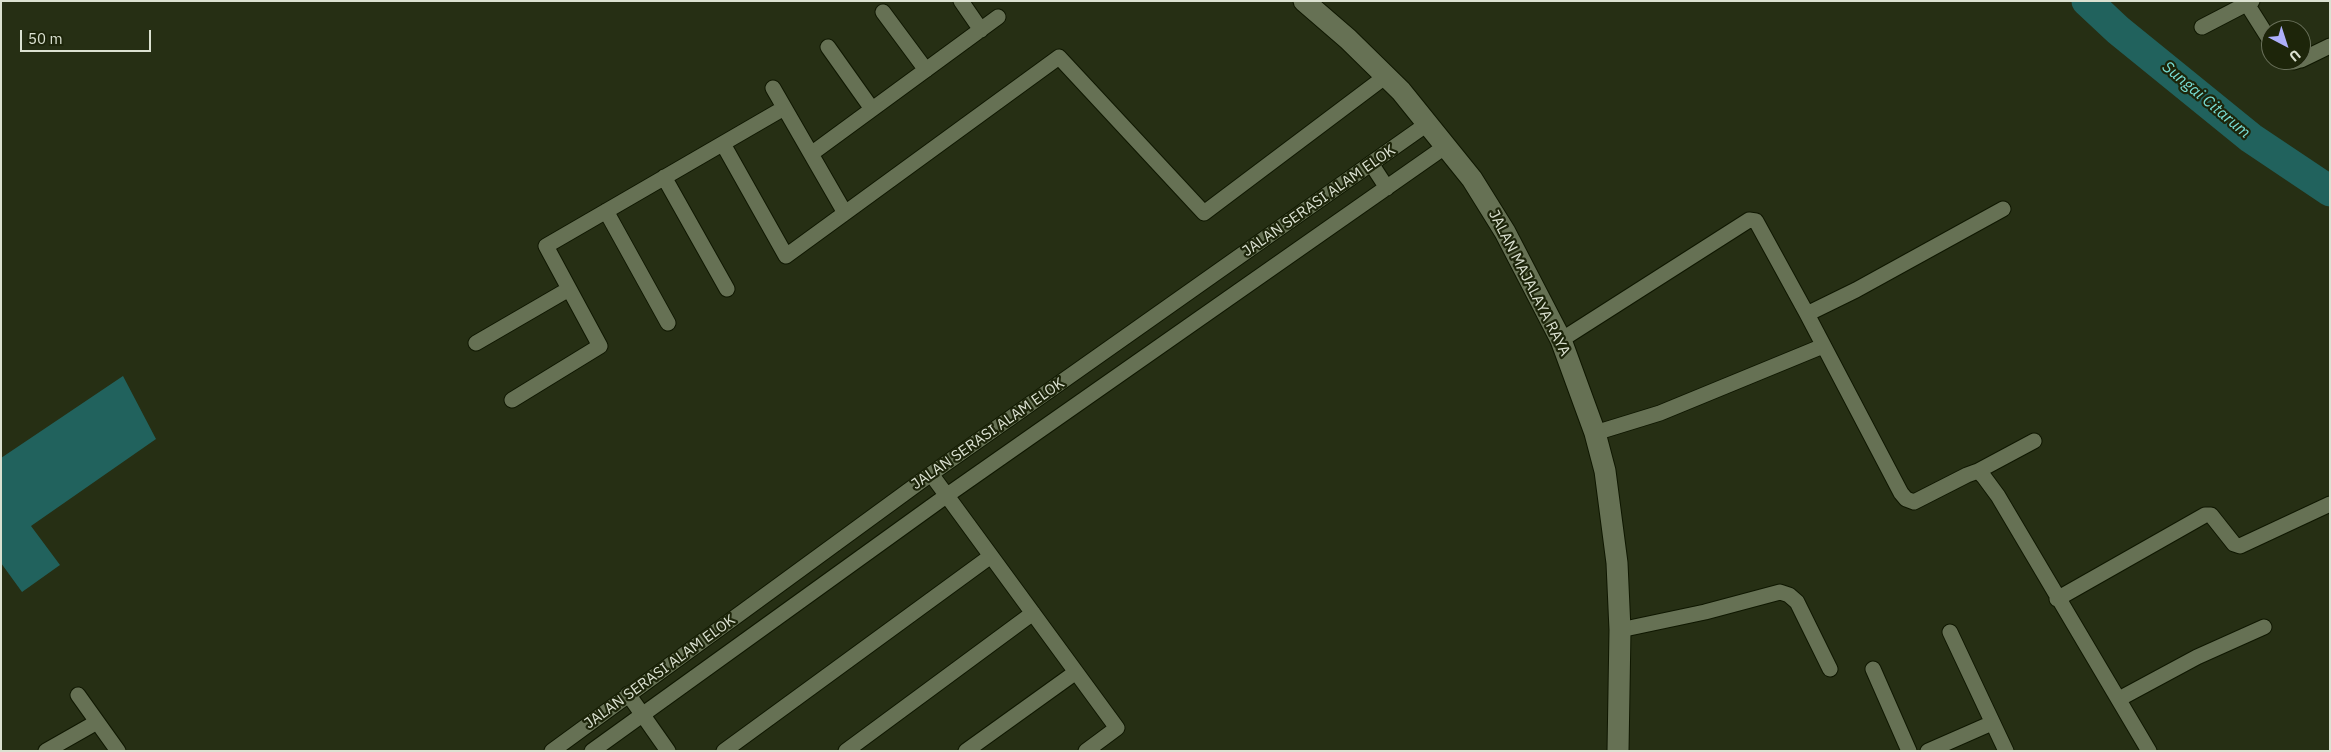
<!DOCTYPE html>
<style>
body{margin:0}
#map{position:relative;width:2331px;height:752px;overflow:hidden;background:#262f14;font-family:"IBM Plex Sans",sans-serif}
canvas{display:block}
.frame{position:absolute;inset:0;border:2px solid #dbe1d1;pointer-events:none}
.north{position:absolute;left:2261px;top:20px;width:50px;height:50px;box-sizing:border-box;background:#1d250a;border:1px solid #69705a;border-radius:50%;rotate:140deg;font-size:14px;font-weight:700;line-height:20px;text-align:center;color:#dbe1d1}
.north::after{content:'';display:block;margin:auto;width:18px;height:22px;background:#adaffb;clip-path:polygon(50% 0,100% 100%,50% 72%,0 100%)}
.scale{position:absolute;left:20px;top:30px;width:131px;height:22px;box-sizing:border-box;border:2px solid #dbe1d1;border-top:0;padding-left:6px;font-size:15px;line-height:18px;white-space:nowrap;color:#dbe1d1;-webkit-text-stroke:4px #1d250a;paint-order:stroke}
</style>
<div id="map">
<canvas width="2331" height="752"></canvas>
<div class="frame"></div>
<div class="north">U</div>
<div class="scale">50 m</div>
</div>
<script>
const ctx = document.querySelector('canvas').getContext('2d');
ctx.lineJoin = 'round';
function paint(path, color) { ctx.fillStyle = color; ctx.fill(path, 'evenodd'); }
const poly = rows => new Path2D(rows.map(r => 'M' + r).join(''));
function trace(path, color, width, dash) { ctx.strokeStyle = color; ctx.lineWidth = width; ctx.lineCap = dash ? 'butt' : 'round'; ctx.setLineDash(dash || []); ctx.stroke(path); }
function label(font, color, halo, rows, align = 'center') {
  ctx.font = font + ' "IBM Plex Sans",sans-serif'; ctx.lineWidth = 4.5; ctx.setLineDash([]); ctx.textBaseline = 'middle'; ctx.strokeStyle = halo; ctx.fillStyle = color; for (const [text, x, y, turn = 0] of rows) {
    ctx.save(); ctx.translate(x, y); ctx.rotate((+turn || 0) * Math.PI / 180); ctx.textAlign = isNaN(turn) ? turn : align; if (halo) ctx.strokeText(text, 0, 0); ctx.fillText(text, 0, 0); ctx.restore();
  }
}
paint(poly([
 [123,376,156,439,31,526,60,565,22,592,1,563,1,458]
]), '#21625d');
trace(poly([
 [2087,1,2118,30,2251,138,2330,191]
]), '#21625d', 31);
const street = poly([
 [961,1,981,30],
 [2247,4,2271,42],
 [883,12,926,70],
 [2202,27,2252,1],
 [828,47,872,109],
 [2283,60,2294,62,2300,60],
 [2301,60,2330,46],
 [773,88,845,213],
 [723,144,786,256,1059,57,1204,213,1386,76],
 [811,154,998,17],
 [1372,165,1387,188],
 [664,177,727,289],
 [606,211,668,323],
 [1807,314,1856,290,2003,209],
 [1561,340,1749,220,1756,221,1807,314,1901,493,1906,499,1914,502,1967,475,1978,471,1984,477,1998,496,2149,751],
 [476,343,569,289],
 [512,400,600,346,546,246,784,108],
 [1595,433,1660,413,1823,346],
 [1978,471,2034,441],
 [931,474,1117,728,1086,751],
 [2057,599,2205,515,2211,515,2234,544,2240,546,2330,504],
 [1620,630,1705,612,1780,592,1789,595,1797,602,1830,669],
 [1950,632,2006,751],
 [1873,669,1909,751],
 [628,694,668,751],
 [78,695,118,751],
 [2119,699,2197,657,2264,627],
 [46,751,97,722],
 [552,751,931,474,1427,124],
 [592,751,946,496,1446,146],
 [724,751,991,556],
 [846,751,1033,613],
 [966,751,1076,672],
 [1928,751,1992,723]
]);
const secondary = poly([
 [1304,1,1348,39,1401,91,1472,179,1505,232,1561,340,1595,433,1605,471,1617,563,1620,630,1618,751]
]);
trace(street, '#0f1700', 17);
trace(secondary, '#0f1700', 23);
trace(street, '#667154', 15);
trace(secondary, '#667154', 21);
label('15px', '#dbe1d1', '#1d250a', [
 ["JALAN SERASI ALAM ELOK",1319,201,-35],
 ["JALAN MAJALAYA RAYA",1529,283,63],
 ["JALAN SERASI ALAM ELOK",988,434,-35],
 ["JALAN SERASI ALAM ELOK",660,672,-36]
]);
label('italic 16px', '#78dcd3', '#1d250a', [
 ["Sungai Citarum",2206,100,40]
]);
</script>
